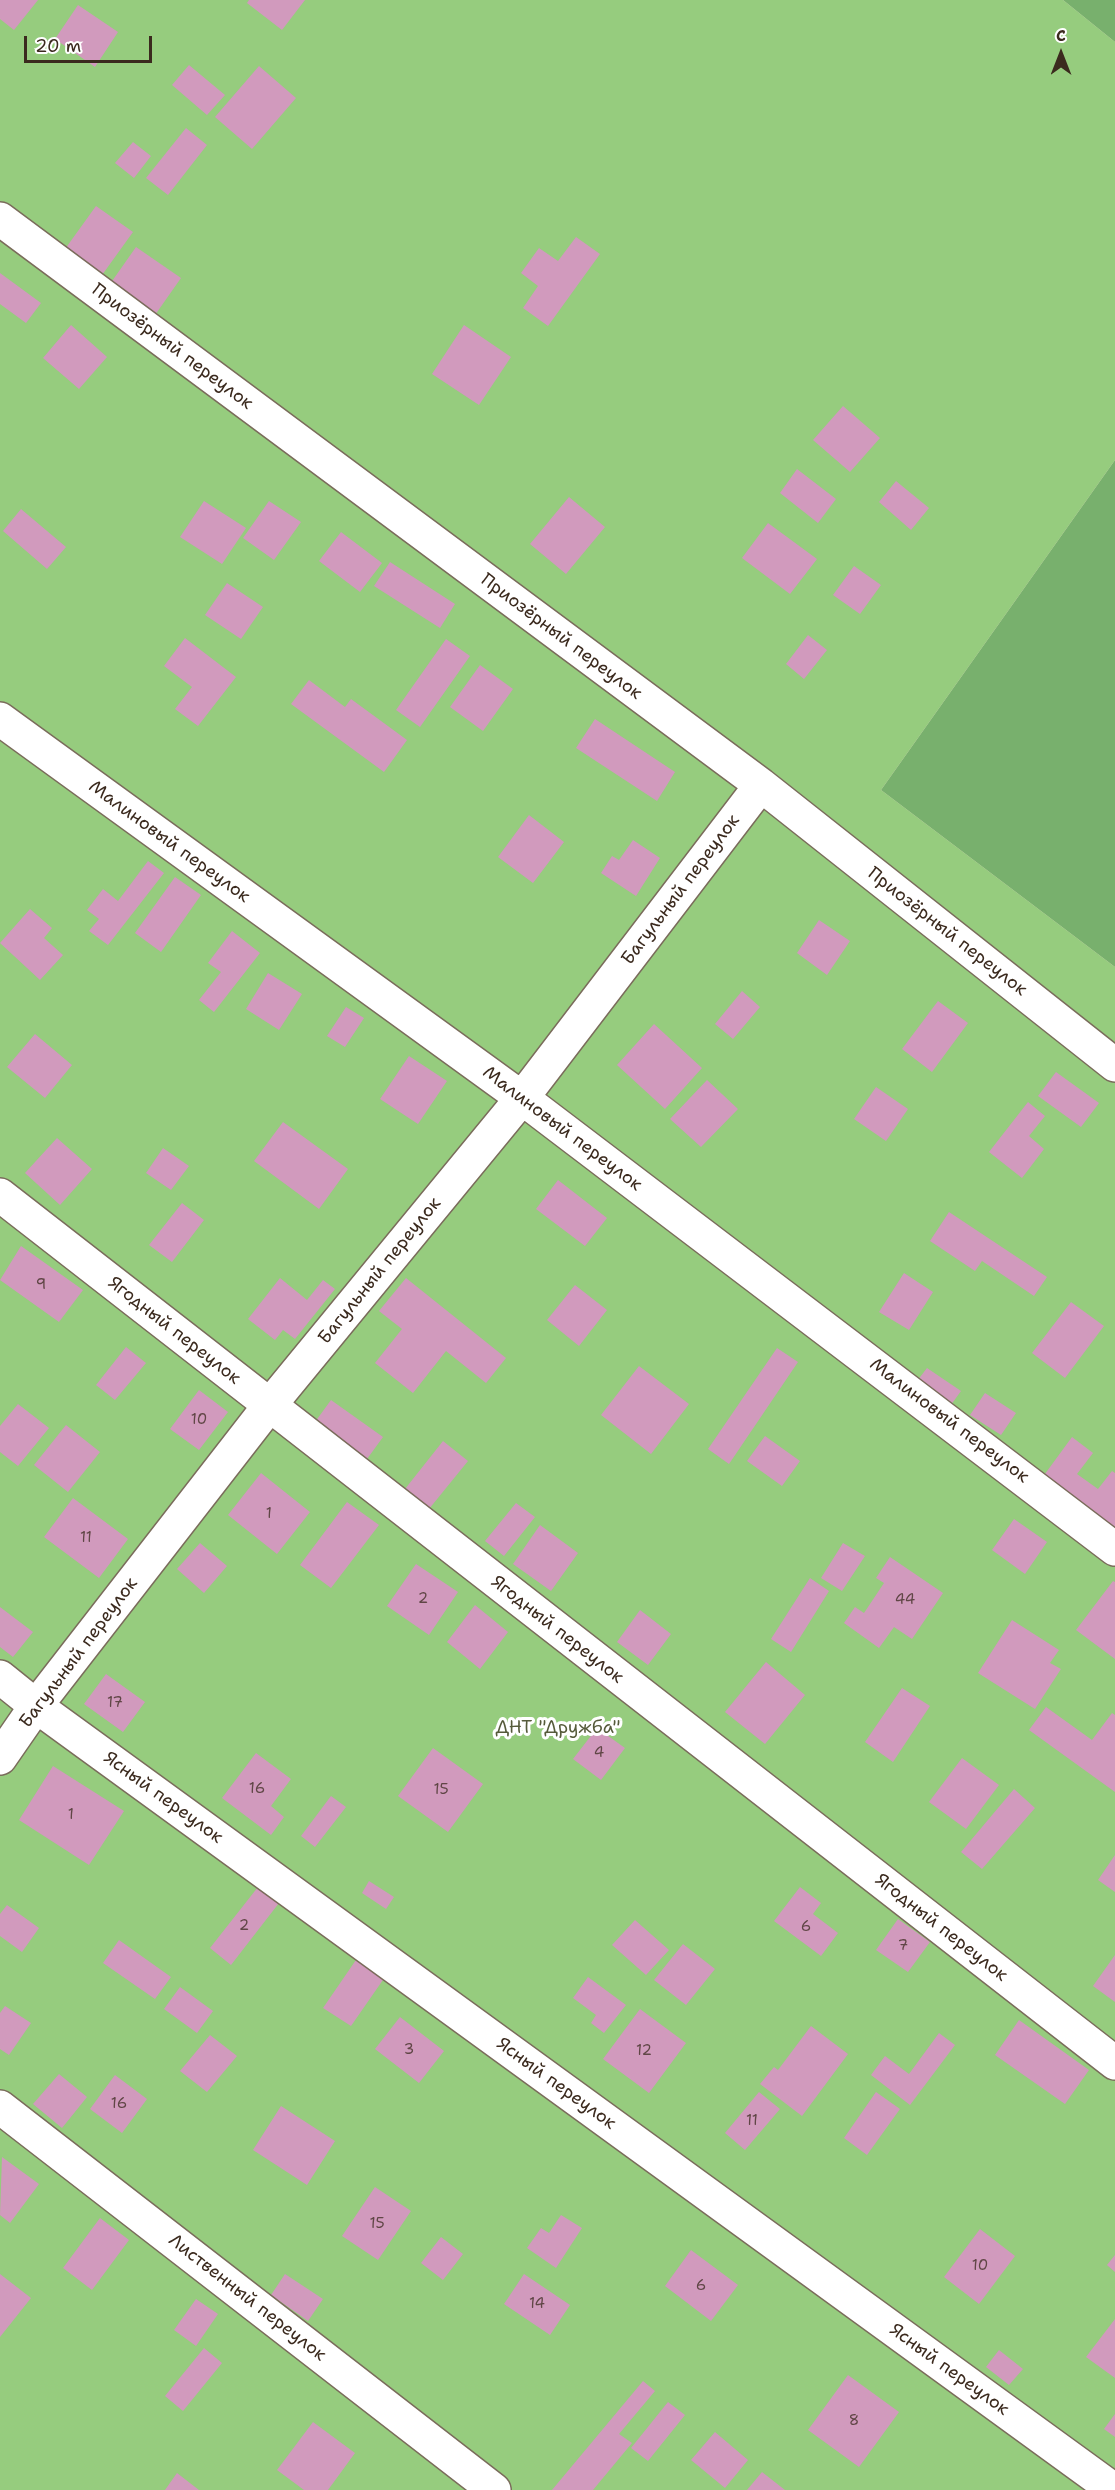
<!DOCTYPE html>
<meta charset="utf-8">
<style>
body{margin:0}
#map{position:relative;width:1115px;height:2490px;overflow:hidden;background:#efe6cb;font-family:"Shantell Sans",sans-serif}
canvas{display:block}
.north{position:absolute;left:1031px;top:24px;width:60px;height:60px;-webkit-text-stroke:4px #fff;paint-order:stroke;rotate:0deg;font-size:16px;font-weight:700;line-height:24px;text-align:center;color:#3b2a1e}
.north::after{content:'';display:block;margin:auto;width:21px;height:27px;background:#3b2a1e;clip-path:polygon(50% 0,100% 100%,50% 72%,0 100%)}
.scale{position:absolute;left:24px;top:36px;width:128px;height:27px;box-sizing:border-box;border:3px solid #3b2a1e;border-top:0;padding-left:8px;font-size:18px;line-height:21px;white-space:nowrap;color:#3b2a1e;-webkit-text-stroke:4px #fff;paint-order:stroke}
</style>
<div id="map">
<canvas width="1115" height="2490"></canvas>
<div class="north">С</div>
<div class="scale">20 m</div>
</div>
<script>
const ctx = document.querySelector('canvas').getContext('2d');
ctx.lineJoin = 'round';
function paint(path, color) { ctx.fillStyle = color; ctx.fill(path, 'evenodd'); }
const poly = rows => new Path2D(rows.map(r => 'M' + r).join(''));
function trace(path, color, width, dash) { ctx.strokeStyle = color; ctx.lineWidth = width; ctx.lineCap = dash ? 'butt' : 'round'; ctx.setLineDash(dash || []); ctx.stroke(path); }
function label(font, color, halo, rows, align = 'center') {
  ctx.font = font + ' "Shantell Sans",sans-serif'; ctx.lineWidth = 6; ctx.setLineDash([]); ctx.textBaseline = 'middle'; ctx.strokeStyle = halo; ctx.fillStyle = color; for (const [text, x, y, turn = 0] of rows) {
    ctx.save(); ctx.translate(x, y); ctx.rotate((+turn || 0) * Math.PI / 180); ctx.textAlign = isNaN(turn) ? turn : align; if (halo) ctx.strokeText(text, 0, 0); ctx.fillText(text, 0, 0); ctx.restore();
  }
}
paint(poly([
 [0,0,1063,0,1115,42,1115,460,881,790,1115,967,1115,2490,0,2490]
]), '#96cc7e');
paint(poly([
 [1063,0,1115,0,1115,42],
 [1115,460,1115,967,881,790]
]), '#78b06d');
paint(poly([
 [0,0,38,0,14,30,0,19],
 [249,0,305,0,282,30,247,3],
 [78,5,118,32,95,67,55,39],
 [189,65,225,95,207,115,172,85],
 [259,66,296,98,252,149,215,117],
 [186,128,207,145,168,195,146,178],
 [133,142,151,156,134,178,115,163],
 [96,206,133,232,97,282,60,256],
 [576,237,600,254,548,326,523,308,538,286,521,273,539,248,558,261],
 [136,247,181,278,155,315,110,284],
 [0,273,41,303,26,323,0,304],
 [71,325,107,357,79,389,43,358],
 [464,325,511,357,479,405,432,374],
 [843,406,880,438,850,472,813,440],
 [797,469,836,499,818,523,780,493],
 [896,481,929,508,911,530,879,502],
 [569,497,605,527,566,574,530,544],
 [204,501,246,528,222,564,180,537],
 [269,501,301,522,274,560,243,538],
 [21,509,66,547,47,569,3,531],
 [768,523,817,559,790,594,742,558],
 [341,532,382,563,360,592,319,561],
 [390,562,455,604,440,628,374,586],
 [854,566,881,585,860,614,833,595],
 [227,583,263,607,241,639,205,615],
 [808,635,827,650,804,679,786,664],
 [185,638,236,677,198,726,175,709,192,687,164,666],
 [446,639,470,656,420,727,396,710],
 [480,665,513,689,483,731,450,707],
 [309,680,345,707,351,699,407,740,384,772,291,704],
 [595,719,675,772,657,801,576,748],
 [529,815,564,842,533,883,498,857],
 [633,840,660,858,636,896,601,873,612,856,619,860],
 [148,861,164,873,108,945,89,931,99,919,87,910,103,889,118,901],
 [175,877,201,895,161,952,135,933],
 [30,909,52,928,44,938,63,955,40,980,0,943],
 [819,920,850,941,827,975,797,953],
 [232,931,260,953,214,1012,199,1000,221,972,208,963],
 [268,973,302,994,279,1030,246,1009],
 [742,991,760,1007,733,1039,715,1024],
 [938,1001,968,1023,932,1072,902,1049],
 [346,1007,364,1018,345,1047,327,1036],
 [654,1024,702,1068,665,1109,617,1065],
 [35,1034,72,1065,45,1098,7,1067],
 [409,1056,447,1081,418,1124,380,1099],
 [1056,1072,1099,1103,1081,1127,1038,1096],
 [707,1080,738,1109,701,1147,670,1119],
 [876,1087,908,1109,886,1141,854,1119],
 [1028,1102,1045,1116,1029,1136,1044,1149,1022,1178,989,1152],
 [283,1122,348,1169,319,1209,254,1161],
 [57,1138,92,1169,60,1205,25,1173],
 [163,1148,189,1166,171,1190,146,1173],
 [558,1180,607,1218,585,1246,536,1209],
 [182,1203,204,1220,172,1262,149,1245],
 [949,1212,1047,1277,1034,1296,982,1261,975,1271,930,1241],
 [21,1246,83,1290,59,1322,0,1280],
 [904,1273,933,1292,909,1330,879,1312],
 [280,1278,307,1300,323,1280,335,1289,295,1339,283,1330,275,1340,248,1319],
 [406,1278,506,1358,486,1383,446,1351,413,1393,375,1363,402,1329,379,1311],
 [575,1285,607,1310,579,1346,547,1320],
 [1071,1302,1104,1326,1065,1378,1032,1353],
 [126,1347,146,1363,115,1400,96,1385],
 [777,1348,798,1362,729,1464,708,1449],
 [639,1366,689,1404,651,1454,601,1415],
 [927,1368,961,1391,948,1409,914,1385],
 [199,1390,228,1412,199,1450,170,1429],
 [985,1393,1016,1413,1001,1435,970,1415],
 [331,1400,383,1437,367,1459,315,1422],
 [18,1404,49,1428,18,1466,0,1452,0,1426],
 [66,1425,100,1452,68,1492,34,1465],
 [765,1436,800,1461,782,1486,747,1461],
 [1072,1437,1093,1453,1077,1474,1098,1489,1112,1471,1115,1473,1115,1532,1042,1478],
 [443,1441,468,1461,429,1509,405,1489],
 [261,1473,310,1512,277,1554,228,1515],
 [73,1498,128,1539,99,1578,44,1537],
 [347,1502,379,1525,331,1588,300,1565],
 [516,1503,535,1517,504,1556,485,1541],
 [1014,1519,1047,1542,1025,1574,992,1550],
 [540,1525,578,1553,551,1591,513,1564],
 [200,1543,227,1566,204,1593,177,1569],
 [843,1543,865,1556,842,1591,821,1578],
 [890,1557,943,1593,912,1639,894,1627,879,1648,844,1623,855,1607,864,1613,884,1583,876,1578],
 [416,1564,458,1592,429,1635,387,1606],
 [810,1578,829,1591,791,1652,771,1639],
 [1113,1581,1115,1582,1115,1659,1076,1630],
 [475,1605,508,1632,480,1669,447,1642],
 [0,1607,33,1632,13,1657,0,1647],
 [640,1610,671,1634,648,1665,617,1642],
 [1012,1620,1059,1650,1050,1663,1061,1669,1035,1709,978,1673],
 [766,1662,805,1695,765,1744,725,1712],
 [106,1674,145,1702,123,1732,84,1704],
 [902,1688,930,1706,893,1762,865,1742],
 [1046,1707,1092,1740,1112,1713,1115,1715,1115,1792,1029,1730],
 [597,1728,625,1748,601,1780,573,1759],
 [433,1748,483,1784,448,1832,398,1796],
 [256,1753,291,1779,271,1806,284,1817,271,1835,222,1798],
 [962,1758,999,1785,966,1829,929,1802],
 [53,1766,124,1811,89,1865,19,1820],
 [1014,1789,1035,1808,982,1869,961,1852],
 [331,1796,346,1807,315,1847,301,1836],
 [1115,1855,1115,1892,1098,1880],
 [369,1881,394,1897,386,1909,362,1893],
 [258,1887,279,1903,231,1965,210,1948],
 [800,1887,821,1903,813,1914,838,1933,821,1956,774,1921],
 [7,1905,39,1928,22,1952,0,1936,0,1914],
 [898,1919,930,1942,908,1972,876,1950],
 [635,1920,669,1950,646,1975,612,1945],
 [119,1940,171,1977,155,1999,103,1963],
 [683,1944,715,1969,686,2005,654,1980],
 [1115,1955,1115,2002,1093,1986],
 [358,1957,385,1977,351,2026,323,2008],
 [588,1977,626,2005,604,2033,591,2023,596,2015,573,1998],
 [180,1987,213,2011,197,2033,164,2009],
 [5,2006,31,2023,9,2055,0,2049,0,2013],
 [640,2009,686,2043,649,2093,603,2059],
 [400,2017,444,2051,419,2083,375,2049],
 [1019,2020,1089,2070,1065,2104,995,2055],
 [811,2026,848,2054,802,2116,760,2084,774,2067,778,2070],
 [939,2033,955,2045,910,2105,871,2075,885,2056,909,2074],
 [210,2035,237,2056,207,2092,180,2071],
 [59,2074,87,2097,62,2128,33,2104],
 [115,2075,147,2099,122,2133,90,2109],
 [759,2092,780,2109,745,2150,725,2133],
 [876,2092,900,2109,867,2155,844,2138],
 [281,2106,335,2141,307,2185,253,2150],
 [2,2157,39,2184,10,2223,0,2215],
 [375,2187,411,2211,378,2260,342,2236],
 [561,2215,582,2228,556,2268,527,2248,541,2228,549,2233],
 [100,2218,129,2240,92,2290,63,2268],
 [980,2229,1015,2256,979,2304,944,2277],
 [441,2237,463,2254,443,2280,421,2263],
 [691,2250,738,2285,711,2321,665,2286],
 [1115,2255,1115,2272,1107,2265],
 [0,2274,31,2298,0,2337],
 [285,2274,323,2299,308,2321,271,2295],
 [524,2274,570,2305,550,2335,504,2304],
 [196,2299,218,2314,196,2346,174,2330],
 [1115,2319,1115,2378,1086,2357],
 [204,2348,222,2363,183,2411,165,2396],
 [999,2350,1023,2369,1009,2385,986,2367],
 [848,2375,899,2412,859,2467,808,2430],
 [643,2381,655,2391,619,2434,632,2443,593,2490,552,2490],
 [668,2402,685,2415,648,2461,631,2448],
 [1115,2414,1115,2437,1104,2429],
 [313,2422,355,2453,328,2490,304,2490,277,2470],
 [715,2432,748,2460,725,2488,691,2460],
 [762,2472,785,2490,747,2490],
 [177,2473,199,2490,165,2490]
]), '#d19abd');
const minor = poly([
 [0,219,761,785,1115,1065],
 [0,719,522,1098,1115,1549],
 [0,1195,1115,2063],
 [0,1677,36,1706,1114,2490],
 [0,1758,36,1706,269,1406,522,1098,761,785],
 [0,2107,494,2490]
]);
trace(minor, '#7a6c5b', 36);
trace(minor, '#fff', 33);
label('15px', '#604646', null, [
 ["9",41,1285],
 ["10",199,1420],
 ["1",269,1514],
 ["11",86,1538],
 ["2",423,1599],
 ["44",905,1600],
 ["17",115,1703],
 ["4",599,1753],
 ["16",257,1789],
 ["15",441,1790],
 ["1",71,1815],
 ["2",244,1926],
 ["6",806,1927],
 ["7",903,1946],
 ["3",409,2050],
 ["12",644,2051],
 ["16",119,2104],
 ["11",752,2121],
 ["15",377,2224],
 ["10",980,2266],
 ["6",701,2286],
 ["14",537,2304],
 ["8",854,2421]
]);
label('18px', '#3b2a1e', '#fff', [
 ["Приозёрный переулок",172,347,37],
 ["Приозёрный переулок",561,637,37],
 ["Малиновый переулок",169,842,36],
 ["Багульный переулок",681,890,-53],
 ["Приозёрный переулок",947,932,38],
 ["Малиновый переулок",562,1129,37],
 ["Багульный переулок",380,1271,-51],
 ["Ягодный переулок",174,1331,38],
 ["Малиновый переулок",949,1421,37],
 ["Ягодный переулок",557,1630,38],
 ["Багульный переулок",79,1653,-53],
 ["Ясный переулок",163,1798,36],
 ["Ягодный переулок",941,1928,38],
 ["Ясный переулок",556,2084,36],
 ["Лиственный переулок",247,2298,38],
 ["Ясный переулок",949,2370,36]
]);
label('18px', '#565b3b', '#fff', [
 ["ДНТ \"Дружба\"",558,1728]
]);
</script>
